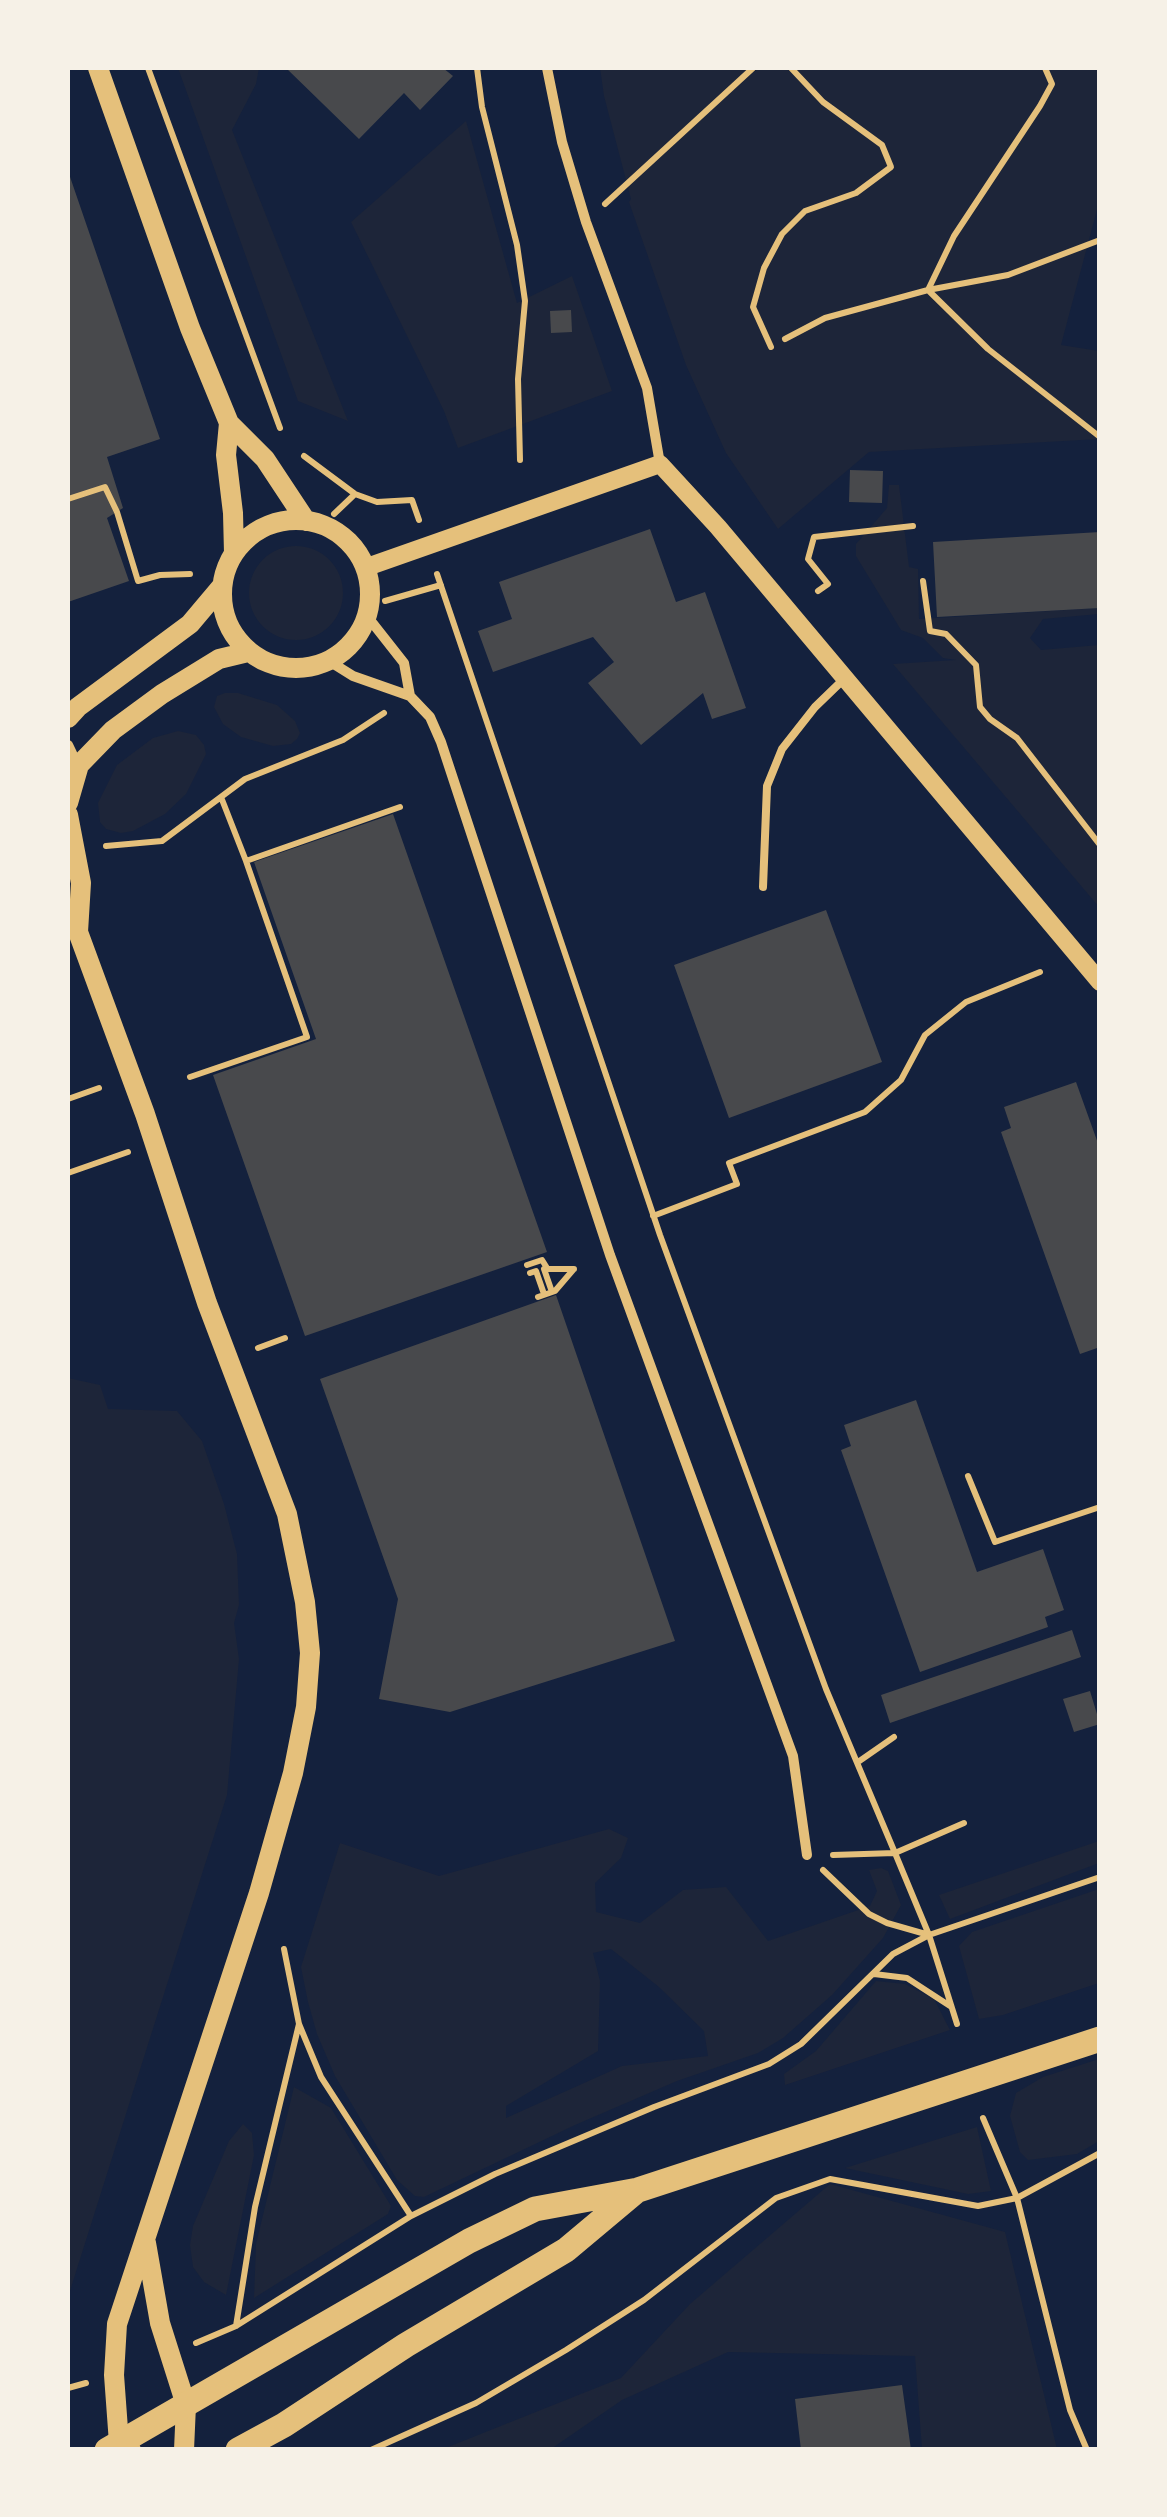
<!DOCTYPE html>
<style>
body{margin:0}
#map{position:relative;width:1167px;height:2517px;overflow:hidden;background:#14213d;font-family:Inter,sans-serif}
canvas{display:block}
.frame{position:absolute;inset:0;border:70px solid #f6f1e7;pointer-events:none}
</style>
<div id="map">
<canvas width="1167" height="2517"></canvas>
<div class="frame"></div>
</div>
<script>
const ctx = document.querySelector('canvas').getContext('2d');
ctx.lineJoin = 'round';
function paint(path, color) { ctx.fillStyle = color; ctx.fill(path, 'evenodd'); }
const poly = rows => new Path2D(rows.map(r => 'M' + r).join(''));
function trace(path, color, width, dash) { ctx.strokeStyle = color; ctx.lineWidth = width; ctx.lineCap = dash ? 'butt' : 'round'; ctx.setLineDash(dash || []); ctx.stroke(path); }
paint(poly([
 [178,68,259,68,256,84,232,130,348,421,298,401],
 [600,68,1099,68,1099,202,1061,345,1099,351,1099,439,869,452,778,529,726,453,686,365,629,202,631,199,604,96],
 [466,121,517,303,572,276,612,391,458,448,444,411,351,222],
 [889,485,899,485,909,567,918,569,919,619,1099,608,1099,614,1043,619,1030,638,1041,650,1099,645,1099,907,893,664,956,660,943,658,923,638,901,630,856,556,856,544,887,508],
 '249 593a47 47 0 1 1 94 0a47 47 0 1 1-94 0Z',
 [225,693,238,693,277,705,295,721,300,733,297,739,291,744,273,746,241,737,223,724,214,707,217,696],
 [178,731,196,735,204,745,206,754,186,794,165,814,133,831,121,833,106,829,100,822,98,803,117,765,153,738],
 [68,1378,100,1385,108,1409,177,1411,202,1441,224,1504,237,1554,239,1605,234,1623,239,1659,227,1795,68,2297],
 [609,1829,628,1838,621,1858,595,1883,596,1912,640,1923,683,1890,726,1887,768,1941,870,1906,877,1891,869,1870,881,1868,888,1871,901,1905,883,1938,832,1995,783,2038,758,2053,677,2081,575,2125,424,2197,415,2196,397,2180,335,2076,317,2034,308,2002,301,1967,340,1843,439,1876],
 [611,1949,659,1987,704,2031,708,2056,622,2066,506,2118,506,2106,598,2051,600,1981,593,1953],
 [1099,1841,1099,1863,950,1919,939,1895],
 [1099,1889,1099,1983,1003,2015,979,2019,959,1946,972,1932],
 [876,1981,905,1984,934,1999,950,2030,785,2085,784,2074,816,2051],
 [1099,2059,1099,2141,1077,2154,1028,2160,1020,2152,1010,2116,1016,2093,1043,2077],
 [294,2087,331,2108,391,2206,388,2214,254,2298,256,2244],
 [243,2124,252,2133,254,2155,226,2295,204,2282,193,2267,190,2245,193,2226,229,2141],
 [977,2127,991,2191,968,2194,845,2168],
 [830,2184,1005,2232,1057,2449,922,2449,915,2356,728,2352,622,2400,551,2449,443,2449,621,2378,690,2304]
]), '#1d2539');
paint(poly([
 [286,68,443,68,453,76,420,110,404,93,359,139],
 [68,171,160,439,107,457,123,508,107,518,129,581,68,602],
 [571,310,572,332,551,333,550,311],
 [850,470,883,471,882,503,849,502],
 [650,529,676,602,705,592,746,708,712,719,703,693,641,745,588,683,614,662,593,637,493,672,478,631,512,619,499,582],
 [1100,532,1100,608,937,617,933,542],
 [393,814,547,1252,305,1336,213,1075,316,1039,254,862],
 [826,910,882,1062,729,1118,674,965],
 [1076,1082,1100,1149,1100,1347,1080,1354,1001,1132,1011,1128,1004,1107],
 [556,1295,675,1641,450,1712,379,1699,398,1599,320,1379],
 [916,1400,977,1572,1043,1549,1064,1610,1045,1617,1048,1627,920,1672,841,1450,851,1446,844,1425],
 [1072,1630,1081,1657,890,1723,881,1695],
 [1090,1691,1100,1724,1074,1732,1063,1699],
 [902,2385,911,2450,801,2450,795,2399]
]), '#48494c');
trace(poly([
 [148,68,280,428],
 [477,68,482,107,517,245,525,301,518,379,520,460],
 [1045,68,1052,84,1040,106,954,236,928,290,988,349,1100,437],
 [605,204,753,68],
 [785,339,825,318,928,290,1008,275,1100,240],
 [771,347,753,307,764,268,782,234,805,211,856,193,891,167,882,145,823,102,791,68],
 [304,456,355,494,377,502,412,500,419,520],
 [68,499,105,487,117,512,138,581,160,575,190,574],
 [334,514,355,494],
 [437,574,660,1235,826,1689,895,1853,964,1823],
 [923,581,930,631,946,634,976,665,980,707,990,719,1017,738,1100,845],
 [818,591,828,584,808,559,814,537,913,526],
 [385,601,441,585],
 [221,797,246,861],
 [106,846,162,841,245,779,343,740,384,713],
 [190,1077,307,1037,246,861,400,807],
 [68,1099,99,1088],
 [68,1173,128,1152],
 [653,1216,737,1184,729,1163,865,1112,901,1080,925,1035,966,1002,1040,972],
 [527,1265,542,1260,547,1268],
 [530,1273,536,1271,544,1294],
 [552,1292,544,1269,574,1269],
 [538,1297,555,1291,573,1270],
 [258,1348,285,1338],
 [968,1476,995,1542,1100,1507],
 [858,1762,894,1737],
 [833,1855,895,1853,929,1935,957,2024],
 [823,1870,869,1914,887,1923,929,1935],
 [284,1949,299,2024,321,2077,411,2216],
 [874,1974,907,1978,950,2006],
 [983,2118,1017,2198,1070,2410,1087,2450],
 [236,2326,255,2207,299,2024],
 [196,2343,236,2326,411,2216,495,2174,654,2107,769,2064,801,2044,893,1954,929,1935,1100,1877],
 [68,2388,86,2383],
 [371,2450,476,2403,566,2350,644,2300,776,2198,830,2179,978,2206,1017,2198,1100,2153]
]), '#e5c07b', 6);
trace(poly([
 [763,887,767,786,782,749,815,707,845,678]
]), '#e5c07b', 8);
trace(poly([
 [547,68,562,142,586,222,647,388,660,464],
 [367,616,404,663,410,696,430,717,441,742,610,1255,793,1756,807,1855],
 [329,661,353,676,410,696],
 [68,745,78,766]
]), '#e5c07b', 10);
trace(poly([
 [367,567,660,464,718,527,1100,982]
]), '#e5c07b', 18);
trace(poly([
 [98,68,190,328,229,423,265,459,306,521],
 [229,423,226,455,233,513,234,553],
 '222 594a74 74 0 1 1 148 0a74 74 0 1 1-148 0Z',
 [68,718,78,707,190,624,222,586],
 [68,803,79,765,113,730,162,694,219,659,248,652],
 [68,815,81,883,78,932],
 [68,915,78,932,145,1114,207,1303,287,1514,305,1602,310,1653,306,1707,293,1773,259,1893,117,2324,114,2375,119,2443,131,2450],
 [146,2243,160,2323,186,2405,184,2450]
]), '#e5c07b', 20);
trace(poly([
 [107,2450,469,2241,535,2209,638,2190,1100,2039],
 [238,2450,284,2425,406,2345,566,2250,634,2193]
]), '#e5c07b', 25);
</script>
